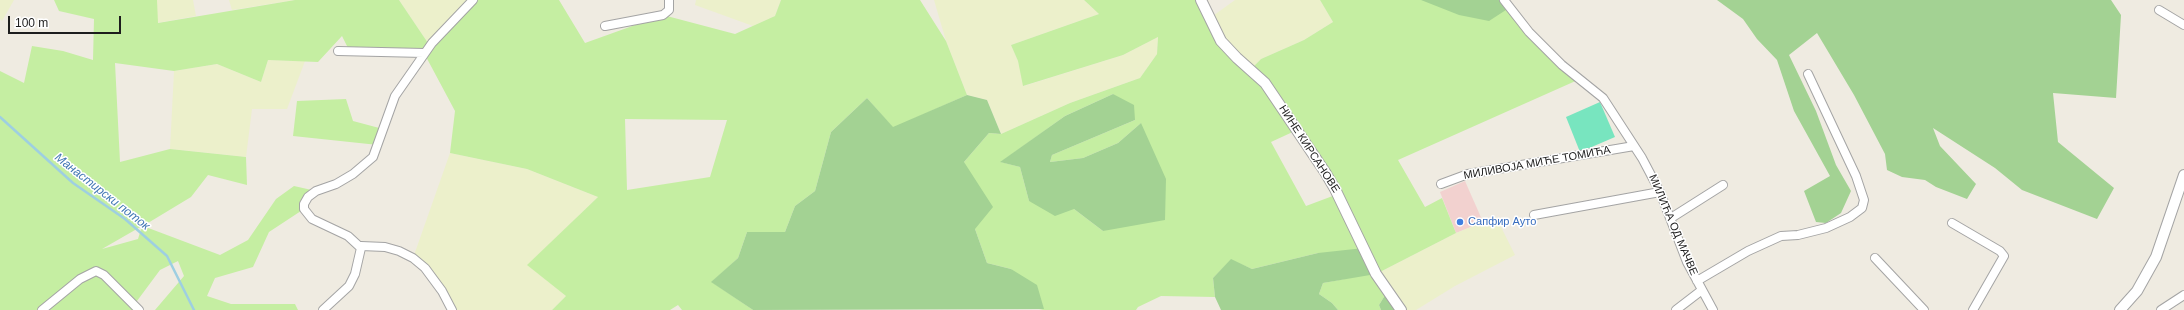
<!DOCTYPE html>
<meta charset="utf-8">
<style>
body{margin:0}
#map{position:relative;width:2184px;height:310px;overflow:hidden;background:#efebe1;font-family:Helvetica,sans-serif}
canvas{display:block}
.scale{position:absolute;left:8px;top:16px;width:113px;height:18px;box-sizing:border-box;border:2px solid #1d1d1d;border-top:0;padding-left:5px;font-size:12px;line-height:14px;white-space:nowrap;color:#1d1d1d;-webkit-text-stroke:3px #fff;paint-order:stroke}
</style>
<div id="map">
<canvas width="2184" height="310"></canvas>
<div class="scale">100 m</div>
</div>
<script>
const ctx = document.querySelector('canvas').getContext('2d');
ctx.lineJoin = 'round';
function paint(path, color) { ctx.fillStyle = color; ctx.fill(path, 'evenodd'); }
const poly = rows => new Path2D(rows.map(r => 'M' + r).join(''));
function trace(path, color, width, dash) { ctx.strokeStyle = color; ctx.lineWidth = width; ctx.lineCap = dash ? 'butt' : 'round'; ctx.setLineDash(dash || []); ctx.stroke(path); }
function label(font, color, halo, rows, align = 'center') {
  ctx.font = font + ' Helvetica,sans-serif'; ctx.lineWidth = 3; ctx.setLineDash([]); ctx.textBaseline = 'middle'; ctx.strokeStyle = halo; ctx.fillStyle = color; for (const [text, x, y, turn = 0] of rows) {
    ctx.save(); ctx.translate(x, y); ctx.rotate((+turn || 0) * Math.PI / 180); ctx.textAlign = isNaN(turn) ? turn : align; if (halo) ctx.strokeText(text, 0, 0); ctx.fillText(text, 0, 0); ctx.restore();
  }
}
paint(poly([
 [1465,181,1483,222,1456,233,1440,192]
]), '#f2d1cf');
paint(poly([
 [0,0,14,0,2,21,0,19],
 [157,0,193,0,196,16,157,23],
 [229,0,295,0,232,10],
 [399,0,473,0,430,46],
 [696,0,781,0,775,16,753,26,695,5],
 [934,0,1084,0,1099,14,1011,45,1018,61,1024,86,1123,55,1158,37,1157,54,1140,78,1070,103,1001,134,987,100,967,95,946,41],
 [1235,0,1320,0,1333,22,1304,40,1261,59,1251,69,1241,62,1210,18],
 [268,60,305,61,287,109,252,109,246,157,170,149,174,71,217,64,261,82],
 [450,153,527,169,598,197,528,265,566,296,552,310,455,310,413,258],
 [1496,217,1515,255,1455,286,1416,310,1401,310,1376,274,1456,233]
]), '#ecf0cb');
paint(poly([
 [54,0,157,0,158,23,295,0,399,0,430,46,473,0,559,0,585,43,663,15,735,34,775,16,781,0,920,0,946,41,967,95,893,128,867,98,831,132,815,191,795,206,785,232,747,232,738,258,712,282,753,310,682,310,678,305,670,310,552,310,566,296,527,265,598,197,527,169,450,153,455,111,424,53,349,50,342,36,318,62,268,60,261,82,217,64,174,71,115,63,120,162,170,149,246,157,247,185,208,175,191,197,143,226,220,255,248,240,276,199,294,186,316,191,304,209,269,232,253,267,215,278,207,296,231,304,295,304,298,310,155,310,184,276,178,261,160,270,134,305,139,310,0,310,0,71,24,83,32,46,63,51,93,60,94,19,59,11],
 [625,119,727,120,710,177,627,190],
 [142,226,138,239,102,249],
 [1084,0,1202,0,1221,41,1251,69,1261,59,1304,40,1333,22,1320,0,1423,0,1509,8,1580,79,1398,160,1425,207,1442,198,1456,233,1376,274,1387,292,1379,305,1381,310,1338,310,1332,303,1319,294,1323,283,1344,279,1318,253,1252,269,1231,260,1213,278,1215,297,1161,296,1138,307,1136,310,1039,310,1043,309,1011,269,987,263,975,229,964,162,989,133,1001,134,1070,103,1140,78,1157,54,1158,37,1123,55,1023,86,1018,61,1011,45,1099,14],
 [1113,94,1135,120,1052,155,1050,162,1083,158,1118,143,1141,123,1103,231,1074,209,1029,201,1020,167,1001,162,1065,116],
 [1297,130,1338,194,1306,206,1271,142],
 [346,99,353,121,383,129,378,145,293,136,297,101]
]), '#c5eea2');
paint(poly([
 [1421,0,1504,0,1509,8,1489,21,1459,15],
 [1717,0,2111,0,2121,15,2116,98,2053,93,2058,142,2114,188,2097,219,2022,190,1995,168,1933,128,1940,146,1976,184,1967,199,1936,187,1925,180,1902,177,1887,170,1885,154,1854,95,1817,33,1789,55,1816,111,1836,165,1851,191,1841,213,1826,223,1816,222,1804,191,1830,176,1794,111,1777,60,1757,39,1743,19],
 [1113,94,1134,105,1135,120,1052,155,1050,162,1083,158,1118,143,1141,123,1166,179,1165,220,1103,231,1074,209,1055,216,1029,201,1020,167,1000,162,1065,116],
 [967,95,987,100,1001,134,989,133,964,162,993,207,975,229,987,263,1011,269,1037,285,1044,309,753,310,711,282,738,258,747,232,785,232,795,206,815,191,831,132,867,98,893,127],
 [1364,248,1376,274,1323,283,1319,294,1332,303,1338,310,1221,310,1215,297,1213,278,1231,259,1252,269,1318,253],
 [1387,292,1401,310,1381,310,1379,305]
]), '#a3d293');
paint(poly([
 [1600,102,1615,137,1580,152,1566,117]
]), '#78e5bf');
trace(poly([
 [0,117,73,183,125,219,167,256,194,310]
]), '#9ecfe1', 2.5);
const minor = poly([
 [1504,0,1529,32,1562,65,1603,98,1642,158,1660,192,1687,262,1713,310],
 [2159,10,2184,25],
 [605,26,663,15,669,10,669,0],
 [338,51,424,53],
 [1441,184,1468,174,1634,146],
 [1534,215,1660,192],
 [1671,218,1723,185],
 [1952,223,2000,251,2004,256,1973,310],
 [361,246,385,247,399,251,413,258,425,268,442,291,452,310],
 [1875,258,1924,310],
 [1697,281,1748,251,1781,236,1798,235,1826,228,1850,217,1862,208,1864,200,1856,176,1808,74],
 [42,310,80,279,96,271,104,275,139,310],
 [323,310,349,286,355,274,361,248,348,236,312,219,304,209,304,204,308,197,316,191,336,184,353,174,373,157,395,96,432,43,473,0],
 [1676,310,1702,290],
 [2161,310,2184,295]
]);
const tertiary = poly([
 [1201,0,1221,41,1237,58,1265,83,1325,172,1335,189,1376,274,1401,310],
 [2120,310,2137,291,2156,257,2184,175]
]);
trace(minor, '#a4a4a4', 10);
trace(tertiary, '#a4a4a4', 12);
trace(minor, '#fff', 8);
trace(tertiary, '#fff', 10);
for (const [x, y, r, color] of [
 [1460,222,4,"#3f7fe0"]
]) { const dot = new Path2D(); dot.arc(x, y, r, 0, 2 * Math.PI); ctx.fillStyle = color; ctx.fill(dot); trace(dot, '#fff', 1.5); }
label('11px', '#1d1d1d', '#fff', [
 ["НИНЕ КИРСАНОВЕ",1309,149,57],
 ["МИЛИВОЈА МИЋЕ ТОМИЋА",1537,163,-10],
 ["МИЛИЋА ОД МАЧВЕ",1673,225,67]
]);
label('11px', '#366cbe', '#fff', [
 ["Сапфир Ауто",1468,222]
], 'left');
label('italic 12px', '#4277b4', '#fff', [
 ["Манастирски поток",102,192,38]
]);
</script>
